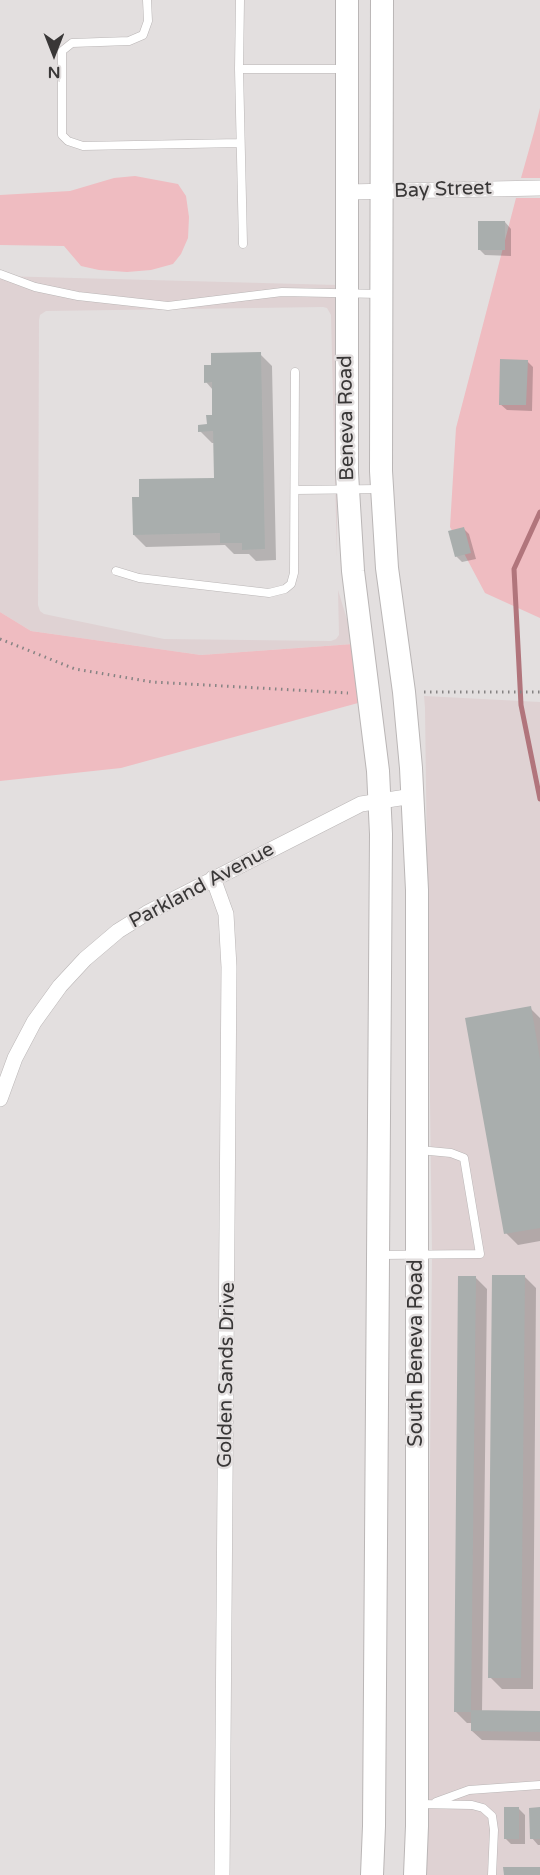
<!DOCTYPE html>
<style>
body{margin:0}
#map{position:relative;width:540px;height:1875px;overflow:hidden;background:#e3dfdf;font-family:"Varela Round",sans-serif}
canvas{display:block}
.north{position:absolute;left:24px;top:24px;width:60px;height:60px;-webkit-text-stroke:4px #e3dfdf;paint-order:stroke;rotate:180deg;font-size:16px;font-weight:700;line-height:24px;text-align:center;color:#393737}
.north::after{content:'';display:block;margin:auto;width:21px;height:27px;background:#393737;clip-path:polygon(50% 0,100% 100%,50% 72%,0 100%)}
</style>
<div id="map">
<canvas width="540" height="1875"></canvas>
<div class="north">N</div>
</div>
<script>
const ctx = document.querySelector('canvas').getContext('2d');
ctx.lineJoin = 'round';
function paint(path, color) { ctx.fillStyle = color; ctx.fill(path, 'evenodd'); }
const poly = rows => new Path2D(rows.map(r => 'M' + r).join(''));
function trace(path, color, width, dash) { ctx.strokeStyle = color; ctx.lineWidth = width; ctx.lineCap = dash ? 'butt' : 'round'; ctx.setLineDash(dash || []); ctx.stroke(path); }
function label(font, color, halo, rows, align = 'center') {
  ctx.font = font + ' "Varela Round",sans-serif'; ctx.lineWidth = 5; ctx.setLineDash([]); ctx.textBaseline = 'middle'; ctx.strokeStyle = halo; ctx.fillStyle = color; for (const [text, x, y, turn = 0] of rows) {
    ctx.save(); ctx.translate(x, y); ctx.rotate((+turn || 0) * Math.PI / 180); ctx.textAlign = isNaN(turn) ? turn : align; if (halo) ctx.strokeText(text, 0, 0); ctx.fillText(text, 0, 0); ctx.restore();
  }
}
paint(poly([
 [0,276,337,285,337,558,331,315,327,308,323,307,46,311,40,315,39,320,38,605,40,611,44,614,164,639,331,641,336,639,339,635,338,590,352,636,353,644,201,655,31,631,0,612],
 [424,696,540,702,540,1875,426,1875,432,1255,425,708]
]), '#dfd2d3');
paint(poly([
 [540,108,540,178,521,178,534,132],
 [135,176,178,184,186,196,189,217,188,238,181,254,173,264,151,270,127,272,99,270,81,266,64,246,0,245,0,195,70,191,114,178],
 [516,198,540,198,540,618,485,593,450,527,456,428],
 [0,612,31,631,201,655,353,644,358,703,121,768,0,781]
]), '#efbcc1');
paint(poly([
 [505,222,511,229,511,256,485,255,479,249],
 [260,354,272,366,276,560,256,561,249,554,234,554,225,545,146,547,134,535,215,480,214,443,212,443,200,431,208,426,214,416,213,390,206,382,212,366],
 [527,361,533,367,532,411,507,410,500,404],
 [463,528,469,534,476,559,462,562,456,556],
 [530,1008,540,1018,540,1241,518,1245,506,1233],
 [524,1276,536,1288,533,1689,502,1689,490,1677],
 [475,1277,487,1289,482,1712,540,1712,540,1741,482,1740,472,1731,472,1723,467,1723,455,1711],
 [519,1809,525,1815,525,1844,511,1844,505,1838],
 [540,1809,540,1845,538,1845,532,1838]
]), '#0003');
trace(poly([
 [540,512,514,569,521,705,540,799]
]), '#b1757c', 5);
paint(poly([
 [478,221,505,221,505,250,478,250],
 [261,352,265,549,242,550,242,543,220,543,220,533,133,535,132,497,139,497,139,479,214,478,213,431,198,432,198,425,207,424,206,415,212,415,212,382,204,383,204,365,211,365,211,353],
 [500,359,528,360,526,405,499,405],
 [464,527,471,553,455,557,448,531],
 [531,1006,540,1059,540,1228,504,1234,465,1018],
 [492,1275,525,1275,521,1678,488,1678],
 [458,1276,476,1276,471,1712,454,1712],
 [471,1710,540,1711,540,1732,471,1731],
 [504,1807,519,1807,519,1839,504,1839],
 [540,1807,540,1839,530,1839,529,1808],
 [503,1867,540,1867,540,1875,504,1875]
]), '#a9aead');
const lane = poly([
 [147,0,148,21,143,35,129,41,72,43,62,51,62,135,68,141,83,146,240,143],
 [239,69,240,0],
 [243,244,239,69,345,69],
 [0,274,35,287,78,296,168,306,282,292,380,294],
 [295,490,380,489],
 [116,571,139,578,269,593,285,589,291,584,294,573,295,372],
 [380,1255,480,1254,464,1158,451,1153,419,1150],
 [436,1802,469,1790,540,1785],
 [419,1804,472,1805,483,1808,492,1816,494,1830,492,1875]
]);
const street = poly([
 [346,192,540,188],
 [213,878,226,914,229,967,222,1875],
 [0,1099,15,1058,34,1022,60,986,85,959,118,931,147,913,361,804,413,796]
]);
const secondary = poly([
 [347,0,347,473,353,571,378,771,381,834,374,1826,372,1875],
 [382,0,381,471,387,568,404,692,411,768,417,890,417,1826,415,1875]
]);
trace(lane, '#bab6b6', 9);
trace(street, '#bab6b6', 16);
trace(secondary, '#bab6b6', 24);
trace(poly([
 [0,639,75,669,152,682,348,693],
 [424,692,540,692]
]), '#868383', 3, [1.5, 4.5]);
trace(lane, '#fff', 8);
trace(street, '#fff', 15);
trace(secondary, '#fff', 22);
label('20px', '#393737', '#e3dfdf', [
 ["Bay Street",443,190,-2],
 ["Beneva Road",347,418,-91],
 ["Parkland Avenue",202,886,-28],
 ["South Beneva Road",417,1353,-90],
 ["Golden Sands Drive",227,1375,-89]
]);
</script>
